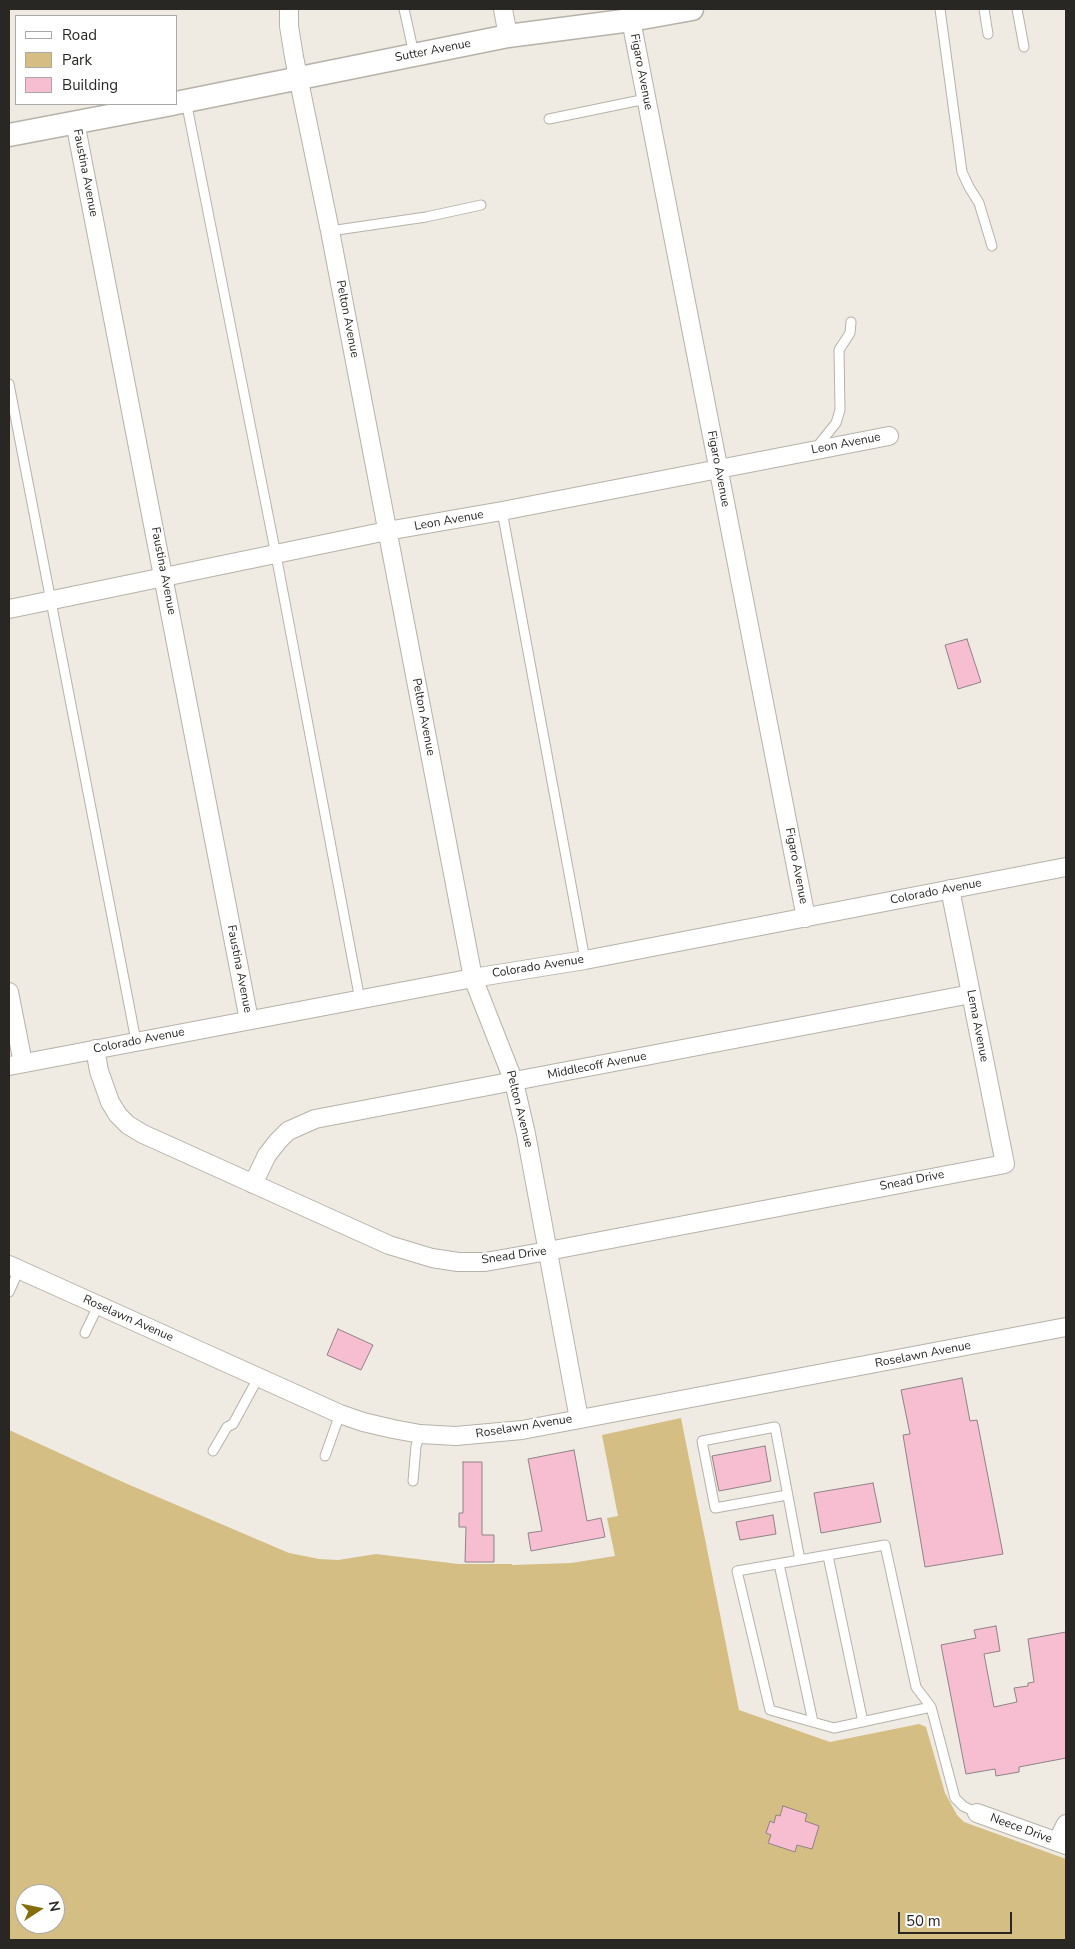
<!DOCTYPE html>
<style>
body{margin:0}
#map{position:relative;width:1075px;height:1949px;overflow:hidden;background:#efebe2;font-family:"Nunito Sans",sans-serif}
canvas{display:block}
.frame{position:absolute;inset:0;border:10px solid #282724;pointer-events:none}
.legend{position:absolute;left:15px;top:15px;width:162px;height:90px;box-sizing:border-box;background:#fff;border:1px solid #a9a9a7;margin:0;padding:6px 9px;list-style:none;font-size:15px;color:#282724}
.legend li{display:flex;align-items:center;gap:10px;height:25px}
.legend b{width:25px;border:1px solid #a9a9a7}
.north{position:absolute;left:15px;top:1884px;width:50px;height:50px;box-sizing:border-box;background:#fff;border:1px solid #a9a9a7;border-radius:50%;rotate:79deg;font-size:14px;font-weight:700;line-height:20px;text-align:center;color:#282724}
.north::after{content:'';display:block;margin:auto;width:18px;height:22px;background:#856d0b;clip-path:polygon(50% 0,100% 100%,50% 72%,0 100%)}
.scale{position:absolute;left:898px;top:1912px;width:114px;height:22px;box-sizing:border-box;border:2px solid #282724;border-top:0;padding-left:6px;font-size:15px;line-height:18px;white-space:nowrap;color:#282724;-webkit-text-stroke:4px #fff;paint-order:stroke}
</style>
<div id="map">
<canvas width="1075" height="1949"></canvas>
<div class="frame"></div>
<ul class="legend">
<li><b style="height:6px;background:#fff"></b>Road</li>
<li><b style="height:14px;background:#d4be83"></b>Park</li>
<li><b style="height:14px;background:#f7bed2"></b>Building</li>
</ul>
<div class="north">N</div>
<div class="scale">50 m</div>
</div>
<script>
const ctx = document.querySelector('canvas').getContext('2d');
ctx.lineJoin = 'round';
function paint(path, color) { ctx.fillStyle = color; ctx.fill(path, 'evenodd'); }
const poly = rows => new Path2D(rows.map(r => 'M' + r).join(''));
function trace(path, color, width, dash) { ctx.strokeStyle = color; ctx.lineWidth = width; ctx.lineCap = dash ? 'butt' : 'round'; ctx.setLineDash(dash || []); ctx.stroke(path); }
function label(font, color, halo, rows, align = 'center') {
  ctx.font = font + ' "Nunito Sans",sans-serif'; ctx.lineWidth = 4.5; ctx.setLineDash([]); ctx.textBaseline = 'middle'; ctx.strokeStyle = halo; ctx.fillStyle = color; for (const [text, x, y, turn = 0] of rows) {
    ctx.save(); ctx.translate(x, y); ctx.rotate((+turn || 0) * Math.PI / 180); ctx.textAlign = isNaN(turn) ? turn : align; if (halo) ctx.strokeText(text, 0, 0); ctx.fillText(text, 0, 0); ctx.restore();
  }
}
paint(poly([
 [681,1418,739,1710,830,1742,919,1724,926,1727,945,1793,957,1815,964,1822,1066,1859,1066,1940,9,1940,9,1430,125,1483,289,1553,319,1559,338,1560,376,1554,458,1564,512,1564,512,1565,571,1563,615,1556,607,1518,618,1516,602,1435],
 [25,1894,55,1894,55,1924,25,1924]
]), '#d4be83');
const building = poly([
 [967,639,981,682,958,689,945,645,967,639],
 [338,1329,373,1345,361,1370,327,1355,338,1329],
 [962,1378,970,1421,977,1420,1003,1554,925,1567,903,1435,910,1434,901,1390,962,1378],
 [765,1446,771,1481,719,1491,712,1456,765,1446],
 [574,1450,587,1521,601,1518,605,1537,531,1551,528,1533,542,1531,528,1459,574,1450],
 [463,1462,482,1462,482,1535,494,1535,494,1562,465,1562,466,1527,459,1527,459,1513,463,1513,463,1462],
 [873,1483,881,1522,821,1533,814,1493,873,1483],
 [773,1515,776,1534,740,1540,736,1522,773,1515],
 [996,1626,1000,1651,984,1654,994,1707,1017,1702,1014,1688,1028,1686,1028,1683,1034,1682,1028,1639,1066,1632,1066,1758,1019,1767,1019,1772,996,1776,995,1769,966,1774,941,1645,976,1638,974,1630,996,1626],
 [783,1806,807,1814,805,1821,819,1826,812,1849,797,1845,795,1852,768,1843,771,1835,766,1833,770,1821,774,1823,776,1815,780,1816,783,1806]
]);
paint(building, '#f7bed2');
trace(building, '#8d8386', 1);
const service = poly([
 [404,9,414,54],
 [940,9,962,172,969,187,979,203,992,246],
 [984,9,988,34],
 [1017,9,1024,47],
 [186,101,276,555,360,1000],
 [549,119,646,99],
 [330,231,426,217,481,205],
 [9,384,136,1041],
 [816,448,836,423,840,410,839,350,850,333,851,322],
 [502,511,585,960],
 [9,1292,19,1270],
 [85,1333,98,1306],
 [213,1451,227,1427,233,1424,258,1378],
 [325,1456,340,1414],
 [413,1481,416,1446,420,1434],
 [787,1495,715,1508,702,1441,775,1427,800,1560],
 [828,1556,863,1722],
 [779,1564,813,1722],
 [931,1707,834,1728,770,1710,737,1571,885,1545,916,1687,931,1707,955,1798,963,1806,977,1813]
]);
const minor = poly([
 [289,9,289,26,294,57,330,231,473,978,514,1082,526,1134,579,1419],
 [503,9,508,36],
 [631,20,806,918],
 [75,122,249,1020],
 [9,609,387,531,502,511,889,436],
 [9,992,23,1063],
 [95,1049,99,1071,110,1102,118,1115,128,1125,143,1134,389,1245,432,1258,458,1262,485,1262,548,1251,1005,1164,950,889],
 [9,1066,473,978,585,960,1066,867],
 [253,1184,267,1155,278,1141,288,1131,315,1119,971,994],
 [9,1265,340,1414,363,1422,393,1429,420,1434,456,1436,522,1430,1066,1327],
 [977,1813,1066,1845],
 [1057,1842,1066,1824]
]);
const tertiary = poly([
 [176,103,508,36,631,20,692,9],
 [9,135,172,104]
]);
trace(service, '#b6b2a9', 11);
trace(minor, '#b6b2a9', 20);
trace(tertiary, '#b6b2a9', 25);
trace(service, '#fff', 9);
trace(minor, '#fff', 18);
trace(tertiary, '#fff', 22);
label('12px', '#282724', '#fff', [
 ["Sutter Avenue",433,51,-11],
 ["Figaro Avenue",641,72,79],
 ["Faustina Avenue",85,173,79],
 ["Pelton Avenue",347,319,79],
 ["Leon Avenue",846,444,-11],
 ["Figaro Avenue",718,469,79],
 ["Leon Avenue",449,521,-10],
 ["Faustina Avenue",163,571,79],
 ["Pelton Avenue",423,717,79],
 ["Figaro Avenue",796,866,79],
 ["Colorado Avenue",936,892,-11],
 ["Colorado Avenue",538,967,-9],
 ["Faustina Avenue",239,969,79],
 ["Lema Avenue",977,1026,79],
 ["Colorado Avenue",139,1041,-11],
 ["Middlecoff Avenue",597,1066,-11],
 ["Pelton Avenue",519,1109,76],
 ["Snead Drive",912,1181,-11],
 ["Snead Drive",514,1256,-8],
 ["Roselawn Avenue",128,1319,24],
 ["Roselawn Avenue",923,1355,-11],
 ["Roselawn Avenue",524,1427,-9],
 ["Neece Drive",1021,1829,20]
]);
</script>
